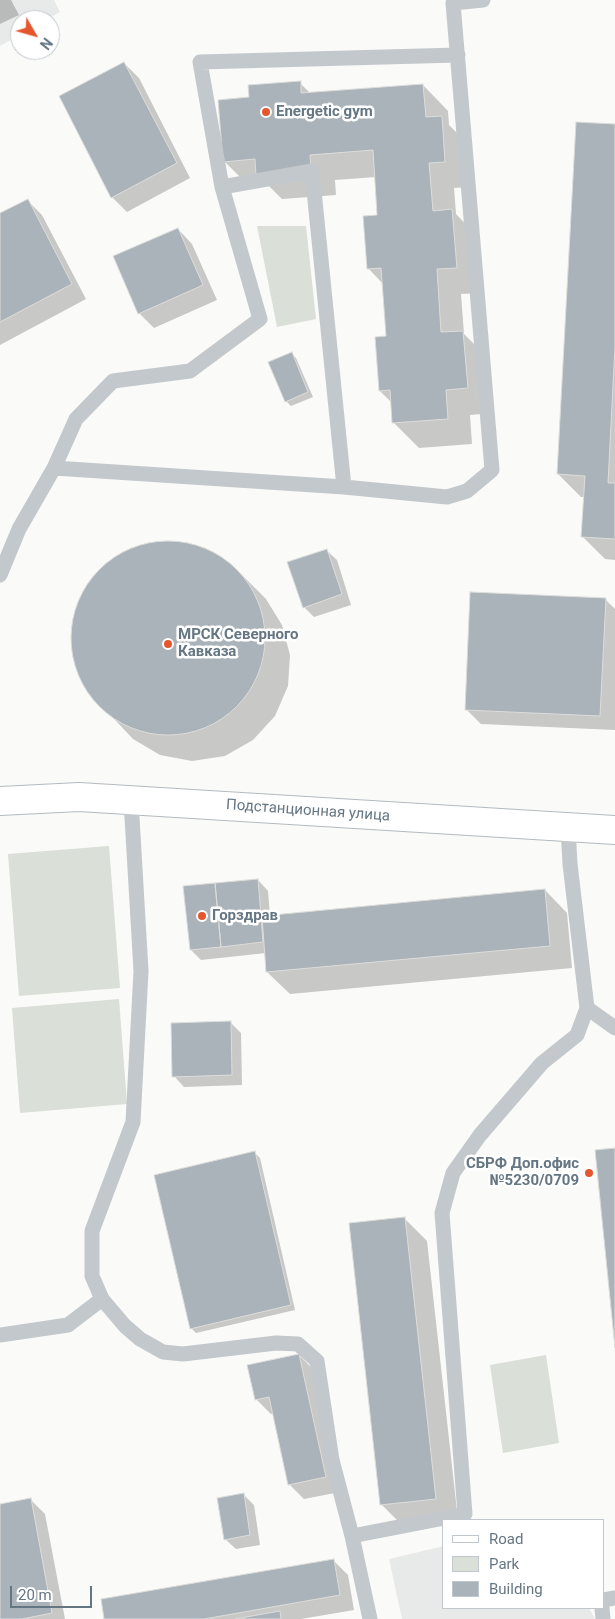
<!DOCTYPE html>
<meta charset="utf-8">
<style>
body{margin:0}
#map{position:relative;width:615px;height:1619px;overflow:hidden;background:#fafaf8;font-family:Roboto,sans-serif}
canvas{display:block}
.legend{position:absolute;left:442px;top:1519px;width:162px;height:90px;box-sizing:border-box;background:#fff;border:1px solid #c1c8cd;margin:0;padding:6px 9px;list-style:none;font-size:15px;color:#657683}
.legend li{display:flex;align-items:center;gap:10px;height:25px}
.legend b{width:25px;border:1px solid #c1c8cd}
.north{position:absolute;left:10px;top:10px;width:50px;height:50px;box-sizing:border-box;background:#fff;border:1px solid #c1c8cd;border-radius:50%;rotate:128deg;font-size:14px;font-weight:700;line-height:20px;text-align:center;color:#657683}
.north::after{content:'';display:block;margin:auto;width:18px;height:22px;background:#e4572e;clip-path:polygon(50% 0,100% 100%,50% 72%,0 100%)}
.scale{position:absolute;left:10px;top:1586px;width:82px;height:22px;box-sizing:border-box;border:2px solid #657683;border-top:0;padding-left:6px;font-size:15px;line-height:18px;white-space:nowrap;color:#657683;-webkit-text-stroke:4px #fff;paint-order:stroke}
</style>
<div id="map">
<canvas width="615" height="1619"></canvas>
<ul class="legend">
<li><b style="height:6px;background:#fff"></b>Road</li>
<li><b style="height:14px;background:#dadfd7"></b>Park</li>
<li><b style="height:14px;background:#aab3b9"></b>Building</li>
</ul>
<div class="north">N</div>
<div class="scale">20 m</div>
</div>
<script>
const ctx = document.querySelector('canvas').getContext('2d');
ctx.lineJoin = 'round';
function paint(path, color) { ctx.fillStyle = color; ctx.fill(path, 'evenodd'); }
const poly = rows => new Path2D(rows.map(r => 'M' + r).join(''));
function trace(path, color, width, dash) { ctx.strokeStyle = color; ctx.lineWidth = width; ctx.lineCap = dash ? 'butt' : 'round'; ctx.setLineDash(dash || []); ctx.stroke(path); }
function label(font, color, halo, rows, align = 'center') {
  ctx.font = font + ' Roboto,sans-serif'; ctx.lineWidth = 5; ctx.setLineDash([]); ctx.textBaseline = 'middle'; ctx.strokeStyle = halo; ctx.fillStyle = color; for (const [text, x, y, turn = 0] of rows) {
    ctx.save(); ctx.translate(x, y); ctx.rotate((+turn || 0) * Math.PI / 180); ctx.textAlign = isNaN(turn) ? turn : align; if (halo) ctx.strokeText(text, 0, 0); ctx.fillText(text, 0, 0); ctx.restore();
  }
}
paint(poly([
 [0,0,54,0,60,12,46,20,20,20,20,35,0,46],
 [444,1546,444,1608,589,1608,595,1619,402,1619,389,1559]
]), '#e8e9e9');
paint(poly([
 [257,226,306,226,316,319,277,327],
 [109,846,120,988,19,996,8,854],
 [119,999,127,1104,20,1113,12,1008],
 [546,1355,559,1443,503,1453,490,1365]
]), '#dadfd7');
paint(poly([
 [0,0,11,0,19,15,0,24],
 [124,63,139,78,190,178,127,212,112,197],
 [300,83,311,94,423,85,448,111,449,125,467,143,470,187,454,188,456,214,477,236,481,293,461,294,464,334,488,358,492,413,470,415,472,444,419,448,394,423,392,403,380,391,387,337,383,284,368,268,379,217,376,177,335,180,336,195,282,199,268,185,249,186,224,161,251,98],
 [615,125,615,560,605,559,583,537,585,497,581,497,558,474],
 [27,200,42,215,86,299,0,345,0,215],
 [178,229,192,244,217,300,154,328,139,313],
 [291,353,296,358,313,397,291,406,286,401],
 [155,542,186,543,216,554,240,573,266,599,282,625,290,655,288,686,275,716,253,740,225,756,192,761,160,755,133,739,85,688,73,658,72,626,82,595,100,570,125,551],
 [326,550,337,560,351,605,314,617,304,607],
 [606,600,615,609,615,730,481,724,466,709],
 [258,880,268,891,270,916,545,890,567,913,572,968,290,994,267,972,266,953,201,960,191,950],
 [231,1023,241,1033,242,1085,184,1087,174,1076],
 [255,1153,260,1158,295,1310,196,1333,191,1328],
 [404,1218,427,1241,458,1520,404,1527,382,1505],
 [299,1355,314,1370,340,1492,304,1499,290,1485,274,1413,271,1414,256,1399],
 [243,1494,254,1505,260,1545,236,1549,225,1539],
 [30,1499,45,1514,65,1619,0,1619,0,1505],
 [333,1560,348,1575,354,1610,301,1619,105,1619]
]), '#0003');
const building = poly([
 [124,62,177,163,111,198,59,96,124,62],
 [301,81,301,93,423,84,426,117,442,116,445,162,429,163,433,211,452,209,457,268,437,269,441,332,463,331,468,388,446,390,448,419,392,423,390,390,379,391,375,337,386,336,381,268,367,269,363,216,377,215,373,150,310,155,311,170,256,175,255,159,223,162,218,100,249,97,248,85,301,81],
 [576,122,615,124,615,346,608,483,615,483,615,539,581,537,585,476,557,474,576,122],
 [28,199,72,284,0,322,0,213,28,199],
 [178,228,203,285,138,314,113,256,178,228],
 [292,352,308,392,285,402,268,362,292,352],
 '71 638a97 97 0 1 1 194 0a97 97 0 1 1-194 0Z',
 [327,549,342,594,303,608,287,562,327,549],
 [470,592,606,598,600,716,465,710,470,592],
 [258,879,263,942,221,947,215,883,258,879],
 [215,883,221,947,190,950,183,886,215,883],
 [545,889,550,946,266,972,262,916,545,889],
 [231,1021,232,1075,172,1077,171,1023,231,1021],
 [615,1148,615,1348,595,1150,615,1148],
 [255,1151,291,1305,190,1329,154,1175,255,1151],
 [405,1217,436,1499,380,1505,349,1223,405,1217],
 [299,1354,326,1477,288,1485,269,1397,255,1400,247,1365,299,1354],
 [244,1493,250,1535,224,1540,217,1498,244,1493],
 [31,1498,52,1613,22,1619,0,1619,0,1504,31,1498],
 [334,1559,340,1595,204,1619,104,1619,101,1599,334,1559],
 [280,1611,281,1619,235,1619,280,1611]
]);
paint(building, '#aab3b9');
trace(building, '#dcdcda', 1);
const secondary = poly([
 [0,801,79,797,615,830]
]);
trace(secondary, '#b3babf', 30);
trace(poly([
 [222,187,200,62,458,55],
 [54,468,76,419,113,381,190,371,260,319,222,187,312,171,344,487],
 [0,575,19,529,54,468,344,487,447,497,467,491,492,470,453,3,483,0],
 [131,800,141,971,133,1122,92,1231,92,1276,102,1299,125,1326,140,1339,163,1352,183,1354,276,1343,298,1344,317,1361,332,1460,352,1536,370,1619],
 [568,827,570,864,587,1008,615,1028],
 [0,1335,68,1325,102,1299],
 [352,1536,465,1514,442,1213,453,1173,480,1135,542,1063,577,1035,587,1008],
 [604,1600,615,1598],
 [602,1608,603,1619]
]), '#c3c8cc', 15);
trace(secondary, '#fff', 28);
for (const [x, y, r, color] of [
 [266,112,5,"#e4572e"],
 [168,644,5,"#e4572e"],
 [202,916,5,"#e4572e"],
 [589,1173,5,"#e4572e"]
]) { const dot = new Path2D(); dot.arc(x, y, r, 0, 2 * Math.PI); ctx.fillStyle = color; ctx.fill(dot); trace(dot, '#fff', 2); }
label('bold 15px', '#657683', '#fff', [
 ["Energetic gym",276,112],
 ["МРСК Северного",178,635],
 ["Кавказа",178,652],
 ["Горздрав",212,916],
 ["СБРФ Доп.офис",579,1164,"right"],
 ["№5230/0709",579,1181,"right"]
], 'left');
label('15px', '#657683', '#fff', [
 ["Подстанционная улица",308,811,4]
]);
</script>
